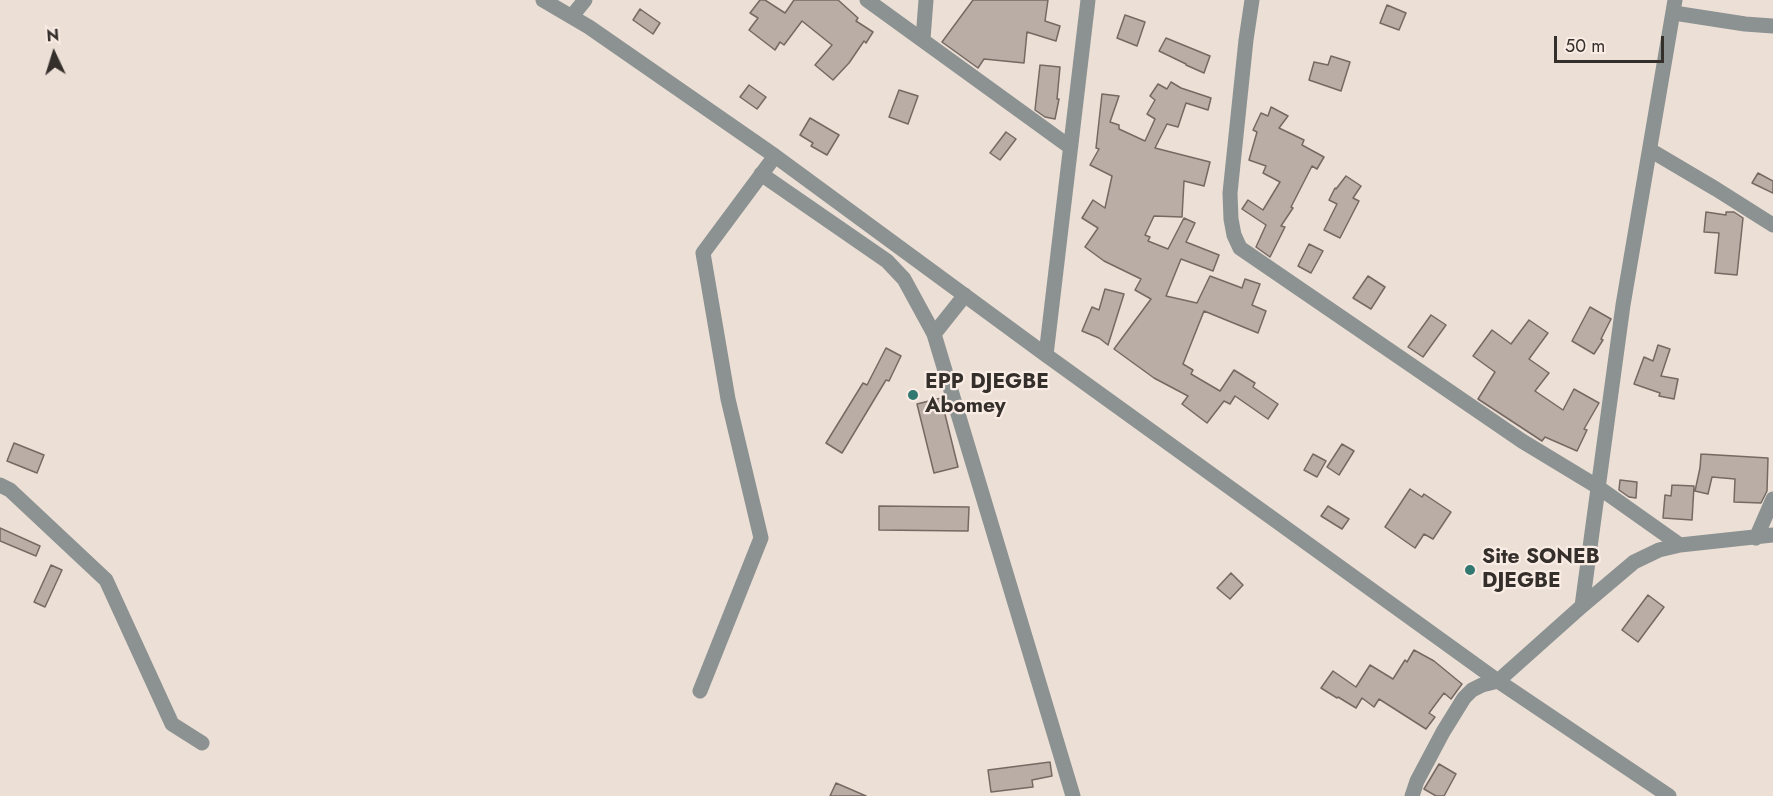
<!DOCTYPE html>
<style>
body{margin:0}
#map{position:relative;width:1773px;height:796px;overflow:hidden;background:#ecdfd6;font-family:Jost,sans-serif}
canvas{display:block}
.north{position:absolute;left:24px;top:24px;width:60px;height:60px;-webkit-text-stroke:4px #f9ece4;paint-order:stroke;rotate:356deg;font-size:16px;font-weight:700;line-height:24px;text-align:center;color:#352f2c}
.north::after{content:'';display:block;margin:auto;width:21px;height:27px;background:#352f2c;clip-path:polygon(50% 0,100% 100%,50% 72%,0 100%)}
.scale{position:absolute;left:1554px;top:36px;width:110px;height:27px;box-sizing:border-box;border:3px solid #352f2c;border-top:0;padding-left:8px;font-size:18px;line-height:21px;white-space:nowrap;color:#352f2c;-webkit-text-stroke:4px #f9ece4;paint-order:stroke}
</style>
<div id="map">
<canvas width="1773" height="796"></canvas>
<div class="north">N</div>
<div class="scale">50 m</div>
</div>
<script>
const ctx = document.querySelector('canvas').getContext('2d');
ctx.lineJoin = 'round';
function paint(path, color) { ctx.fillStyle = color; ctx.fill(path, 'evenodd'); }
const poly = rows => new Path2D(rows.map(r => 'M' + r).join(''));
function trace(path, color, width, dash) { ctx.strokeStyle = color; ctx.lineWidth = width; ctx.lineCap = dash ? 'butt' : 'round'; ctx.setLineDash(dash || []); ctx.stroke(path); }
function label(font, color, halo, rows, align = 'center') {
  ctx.font = font + ' Jost,sans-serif'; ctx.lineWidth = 4.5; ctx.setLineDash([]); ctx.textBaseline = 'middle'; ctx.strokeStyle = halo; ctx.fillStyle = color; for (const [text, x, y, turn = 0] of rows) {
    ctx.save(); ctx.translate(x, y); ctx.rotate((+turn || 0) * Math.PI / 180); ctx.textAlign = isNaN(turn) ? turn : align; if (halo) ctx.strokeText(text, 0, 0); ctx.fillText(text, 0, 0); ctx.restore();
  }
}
const building = poly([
 [760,0,765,0,785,13,794,0,838,0,858,18,856,21,873,32,866,43,864,41,849,63,833,80,815,65,832,45,802,21,784,45,780,42,775,50,749,30,758,18,750,13,760,0],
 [973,0,1048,0,1045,21,1060,26,1056,41,1027,32,1024,63,984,59,978,68,942,42,973,0],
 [1387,5,1406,13,1399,30,1380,23,1387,5],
 [640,9,660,23,653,34,633,20,640,9],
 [1125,15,1145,22,1137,46,1117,38,1125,15],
 [1166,38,1210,56,1204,73,1186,65,1186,64,1159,51,1166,38],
 [1331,56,1350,62,1341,91,1309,80,1314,62,1328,65,1331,56],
 [1040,65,1060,67,1057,99,1059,99,1055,119,1045,117,1035,110,1040,65],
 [1171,82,1181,88,1211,98,1208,110,1186,103,1178,127,1167,124,1155,148,1210,162,1204,186,1184,181,1182,217,1154,216,1145,235,1150,237,1148,241,1168,249,1184,218,1195,223,1186,242,1219,255,1213,271,1181,259,1166,296,1197,303,1210,276,1242,288,1245,279,1260,284,1252,305,1266,311,1258,333,1204,311,1183,364,1193,370,1191,374,1220,391,1234,370,1255,383,1253,387,1278,404,1268,419,1235,396,1230,404,1224,401,1207,423,1182,404,1188,396,1154,378,1114,349,1151,299,1135,290,1141,279,1104,261,1085,247,1098,228,1082,218,1093,200,1105,208,1112,176,1090,165,1099,149,1096,148,1102,94,1119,96,1110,122,1119,125,1119,129,1145,141,1155,119,1147,114,1155,100,1150,96,1158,84,1167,89,1171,82],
 [749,85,766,97,757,109,740,97,749,85],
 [899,90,918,96,908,124,889,117,899,90],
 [1271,107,1288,116,1279,128,1304,140,1302,145,1324,157,1317,169,1312,166,1291,207,1293,208,1281,226,1285,227,1270,257,1256,247,1266,225,1242,209,1248,200,1263,210,1280,182,1263,173,1266,166,1249,160,1257,132,1253,130,1261,113,1268,116,1271,107],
 [810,118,839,135,827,155,811,146,813,143,800,135,810,118],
 [1006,132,1016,139,1000,160,990,153,1006,132],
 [1758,173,1773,181,1773,193,1752,183,1758,173],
 [1346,176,1361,186,1353,198,1359,201,1340,238,1324,230,1337,204,1329,200,1335,188,1336,189,1346,176],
 [1706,212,1726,215,1726,212,1734,212,1743,218,1737,275,1715,273,1719,233,1704,232,1706,212],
 [1309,244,1323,251,1311,273,1298,266,1309,244],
 [1368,276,1385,287,1371,309,1353,298,1368,276],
 [1105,289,1124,294,1108,345,1099,338,1082,331,1092,307,1099,310,1105,289],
 [1590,307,1611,319,1601,339,1603,340,1594,354,1572,341,1590,307],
 [1431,315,1446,325,1423,357,1408,347,1431,315],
 [1529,320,1548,333,1529,359,1549,373,1535,391,1563,410,1574,389,1599,403,1584,429,1587,430,1577,451,1545,437,1542,441,1478,399,1495,372,1473,356,1492,330,1511,344,1529,320],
 [1658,345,1670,349,1661,376,1678,379,1674,399,1659,396,1660,393,1634,384,1644,357,1653,361,1658,345],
 [886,348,901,356,889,381,886,380,842,453,826,443,863,383,867,385,886,348],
 [941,398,958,467,934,473,917,404,941,398],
 [14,443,44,455,37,473,7,461,14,443],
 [1342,444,1354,451,1339,475,1327,467,1342,444],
 [1313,454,1326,461,1317,477,1304,470,1313,454],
 [1701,454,1768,458,1767,491,1761,503,1734,502,1735,479,1712,477,1708,494,1695,491,1700,468,1701,454],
 [1620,480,1637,482,1636,498,1629,497,1619,490,1620,480],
 [1672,485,1694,486,1692,520,1663,518,1665,495,1671,496,1672,485],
 [1410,489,1422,497,1424,494,1451,512,1433,539,1424,534,1415,548,1385,527,1410,489],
 [879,506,969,507,968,531,879,530,879,506],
 [1328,506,1349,519,1342,529,1321,516,1328,506],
 [0,528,40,546,36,556,0,541,0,528],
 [51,565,62,570,45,607,34,602,51,565],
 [1231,573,1243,585,1230,599,1217,588,1231,573],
 [1648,595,1664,607,1638,642,1622,630,1648,595],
 [1414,650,1434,661,1462,684,1451,699,1444,693,1429,713,1435,717,1426,729,1379,699,1374,707,1362,698,1356,708,1338,697,1337,698,1321,688,1333,671,1356,687,1370,665,1393,679,1405,660,1407,662,1414,650],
 [1050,762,1052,776,1032,780,1033,787,991,792,988,770,1050,762],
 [1439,764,1456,774,1444,796,1436,796,1424,789,1439,764],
 [836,783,866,796,830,796,836,783]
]);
paint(building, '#b9ada5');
trace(building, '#756962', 1.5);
trace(poly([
 [543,0,589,27,775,156,1046,355,1498,681,1669,796],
 [867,0,1070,147],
 [1252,0,1246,40,1230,193,1231,219,1234,235,1240,248,1522,441,1598,487,1680,545],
 [1674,13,1745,24,1773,26],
 [572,16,585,0],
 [923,39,926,0],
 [1650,150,1716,189,1773,225],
 [761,174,887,261,904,279,934,334,1073,796],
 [934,334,965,295],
 [1046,355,1088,0],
 [0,485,10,490,106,580,172,724,202,743],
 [1756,538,1773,499],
 [1582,606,1623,305,1675,0],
 [700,691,761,538,728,399,703,253,775,156],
 [1412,796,1417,781,1443,732,1464,698,1472,690,1482,685,1498,681,1582,606,1634,562,1659,550,1680,545,1773,535]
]), '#8b9291', 15);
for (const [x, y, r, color] of [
 [913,395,6,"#317871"],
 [1470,570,6,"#317871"]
]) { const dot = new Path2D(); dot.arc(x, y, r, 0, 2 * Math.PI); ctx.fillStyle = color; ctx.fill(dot); trace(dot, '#f9ece4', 2); }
label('bold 21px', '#352f2c', '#f9ece4', [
 ["EPP DJEGBE",925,383],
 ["Abomey",925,407],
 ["Site SONEB",1482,558],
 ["DJEGBE",1482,582]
], 'left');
</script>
